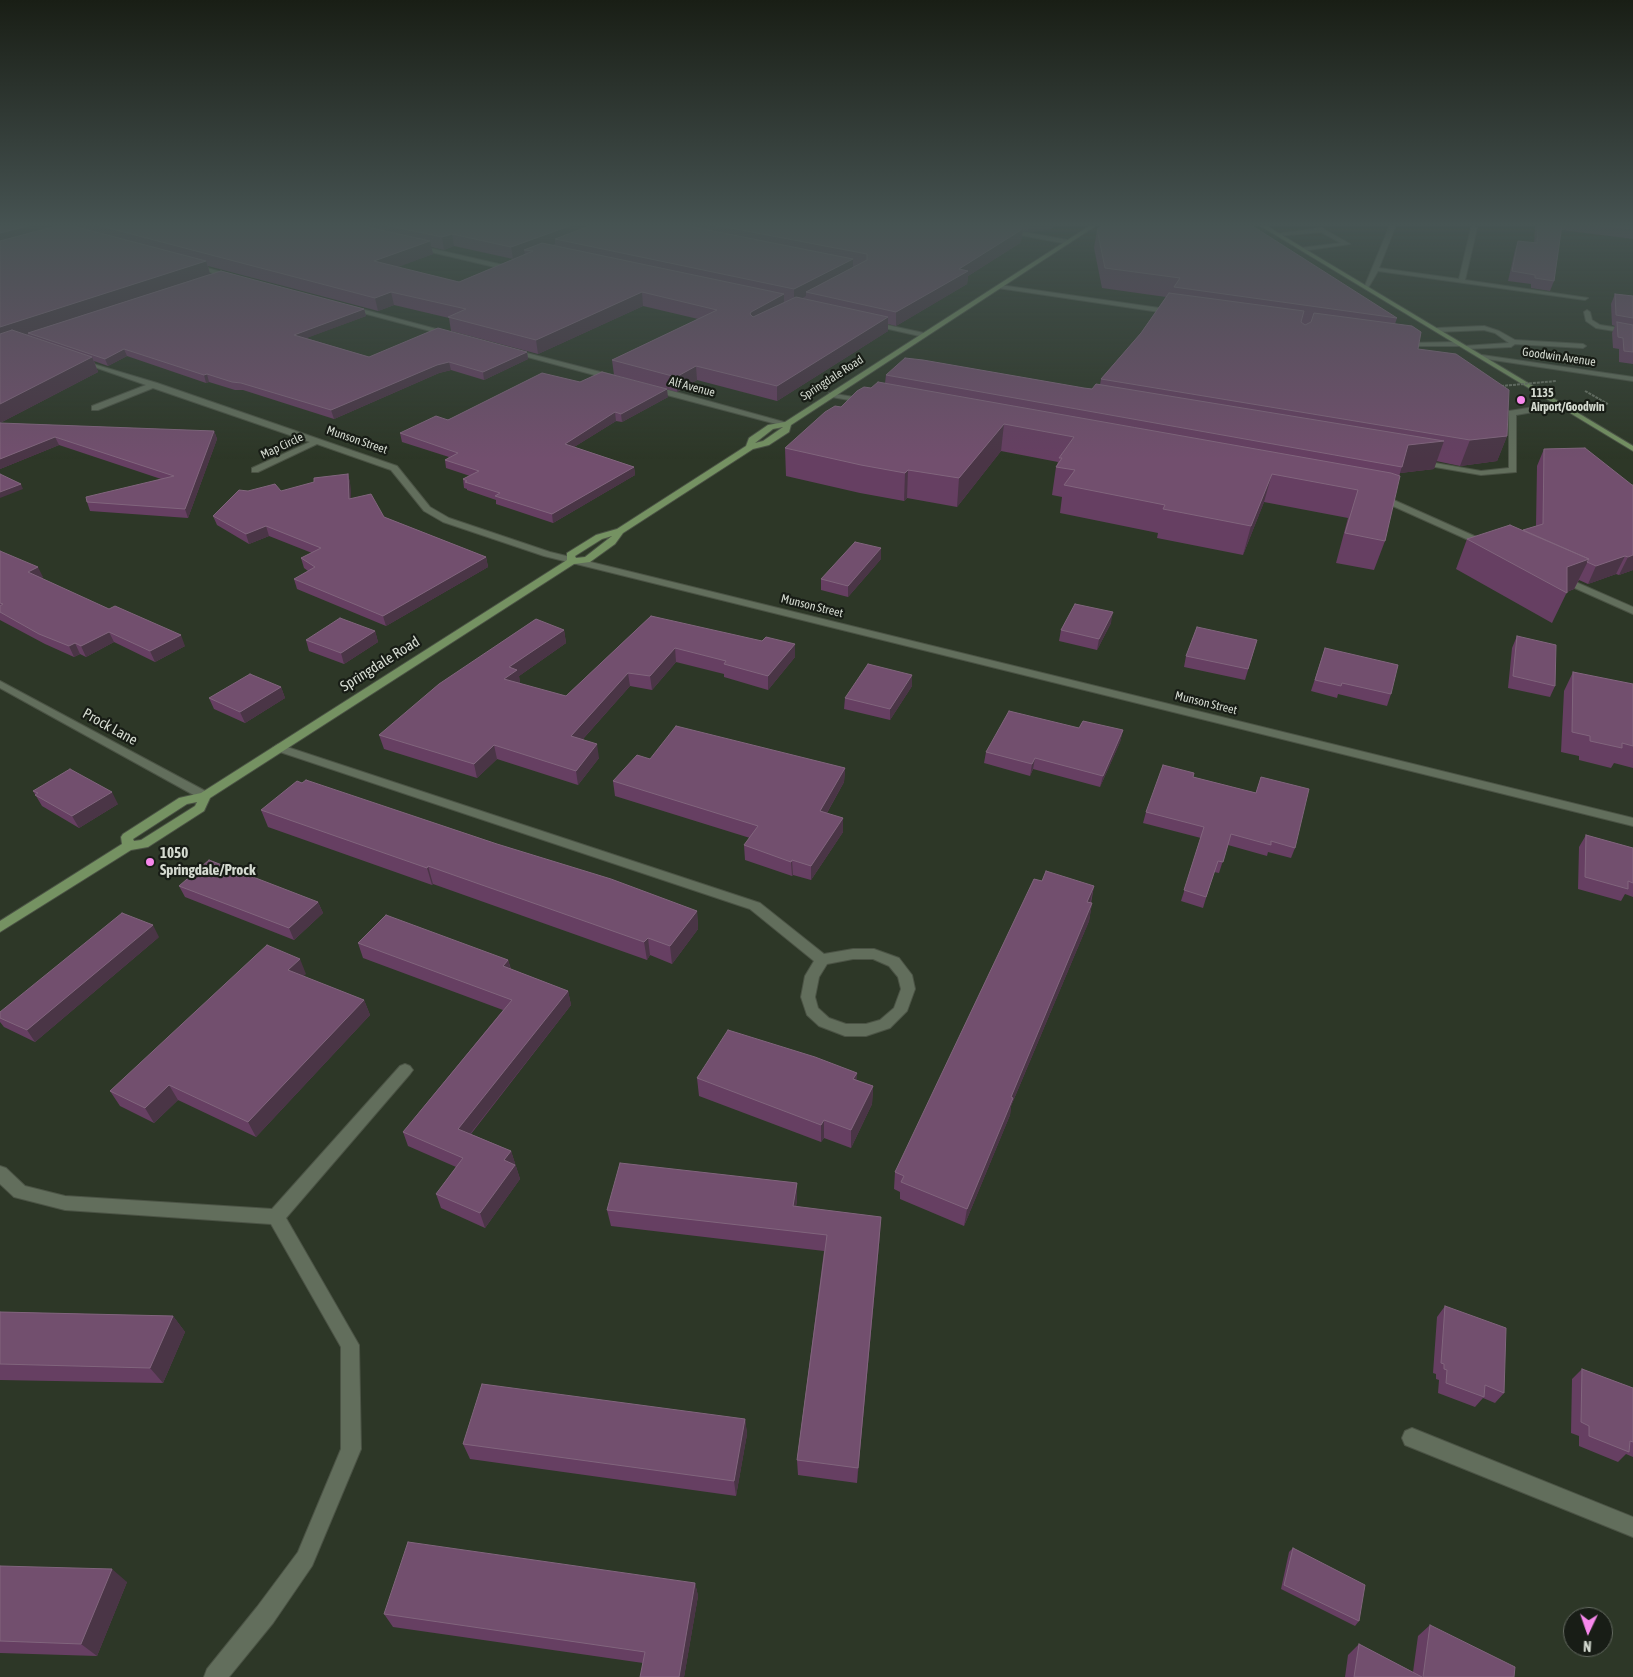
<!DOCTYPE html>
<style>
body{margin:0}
#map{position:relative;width:1633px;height:1677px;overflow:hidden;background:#2d3727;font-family:"Asap Condensed",sans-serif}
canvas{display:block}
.north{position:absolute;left:1563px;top:1607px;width:50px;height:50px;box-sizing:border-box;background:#181d16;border:1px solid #636960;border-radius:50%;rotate:183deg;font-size:14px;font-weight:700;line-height:20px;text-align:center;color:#d4dad0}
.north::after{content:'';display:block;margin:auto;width:18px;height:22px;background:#f788ec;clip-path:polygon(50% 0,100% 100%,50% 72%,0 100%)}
</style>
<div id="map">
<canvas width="1633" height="1677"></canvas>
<div class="north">N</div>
</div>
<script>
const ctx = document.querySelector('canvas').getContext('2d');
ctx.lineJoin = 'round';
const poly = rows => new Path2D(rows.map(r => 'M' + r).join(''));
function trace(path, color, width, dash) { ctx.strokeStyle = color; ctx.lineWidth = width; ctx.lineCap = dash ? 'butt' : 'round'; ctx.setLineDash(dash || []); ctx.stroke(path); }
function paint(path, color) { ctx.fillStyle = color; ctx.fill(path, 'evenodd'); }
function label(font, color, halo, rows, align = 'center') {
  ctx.font = font + ' "Asap Condensed",sans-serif'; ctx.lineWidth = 4.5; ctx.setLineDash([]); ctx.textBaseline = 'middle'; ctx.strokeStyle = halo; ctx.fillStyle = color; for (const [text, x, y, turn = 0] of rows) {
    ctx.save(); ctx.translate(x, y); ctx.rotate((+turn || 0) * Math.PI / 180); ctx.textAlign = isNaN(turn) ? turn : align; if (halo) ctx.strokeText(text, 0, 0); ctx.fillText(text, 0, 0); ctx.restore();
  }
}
const minor = poly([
 [1390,225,1396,225,1379,268,1459,279,1471,228,1474,226,1477,228,1465,280,1588,298,1585,300,1378,271,1368,288,1364,288,1390,225],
 [1322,228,1350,244,1302,251,1300,248,1341,243,1321,232,1278,236,1275,234,1322,228],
 [1006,229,1068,240,1071,242,1068,244,1004,232,1006,229],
 [416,245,503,265,513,262,516,264,503,269,414,248,416,245],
 [193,264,236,276,237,277,234,279,191,267,193,264],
 [1000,285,1173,310,1176,312,1173,314,998,288,1000,285],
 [350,306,451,333,452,334,449,336,348,309,348,307,350,306],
 [1587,310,1590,312,1592,320,1600,325,1633,330,1633,334,1596,328,1586,321,1584,312,1587,310],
 [873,322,924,333,927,335,924,337,871,325,870,324,873,322],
 [1484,326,1499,331,1515,340,1583,344,1586,346,1583,348,1515,344,1511,347,1466,349,1463,347,1464,346,1509,343,1495,333,1484,330,1437,332,1434,330,1437,328,1484,326],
 [1403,343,1459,342,1462,344,1459,346,1401,346,1401,344,1403,343],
 [511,349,616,376,617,378,613,380,509,352,509,350,511,349],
 [1482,355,1633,377,1633,381,1480,358,1479,357,1482,355],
 [80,360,157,383,397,466,430,507,449,518,550,552,1633,818,1633,826,544,556,443,522,424,511,391,470,317,444,258,472,252,472,252,468,310,442,153,388,98,410,92,410,92,406,146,385,80,362,80,360],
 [648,386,654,386,791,424,784,426,648,390,648,386],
 [829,393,866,399,870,401,866,403,832,397,829,397,829,393],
 [1559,403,1562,403,1562,407,1516,415,1516,472,1481,475,1418,464,1414,462,1418,460,1481,471,1509,468,1509,411,1559,403],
 [1378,493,1490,543,1492,545,1490,547,1484,547,1375,498,1374,496,1378,493],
 [1562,576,1633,607,1633,614,1559,581,1559,577,1562,576],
 [0,681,209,793,211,796,209,799,201,799,0,688,0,681],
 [278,744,760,903,824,954,853,949,874,949,899,958,912,975,915,989,907,1011,890,1028,866,1036,845,1036,819,1026,807,1015,801,997,805,976,814,961,750,909,274,750,272,748,278,744],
 [853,959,873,959,889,966,898,977,901,989,894,1008,880,1020,866,1024,846,1024,829,1018,818,1008,815,997,819,977,827,964,853,959],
 [405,1064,410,1066,413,1070,410,1074,286,1218,359,1345,361,1449,312,1566,273,1623,229,1677,204,1677,207,1669,257,1607,298,1552,341,1449,341,1347,271,1224,65,1210,14,1197,0,1184,0,1166,6,1168,25,1186,65,1196,272,1209,400,1066,405,1064],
 [1412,1428,1633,1517,1633,1537,1405,1445,1402,1438,1405,1431,1412,1428]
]);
const major = poly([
 [1091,225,1097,225,791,425,789,432,769,445,753,449,623,533,615,544,590,562,574,564,210,798,204,811,148,847,131,850,0,932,0,921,122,844,121,837,123,834,179,798,201,793,567,560,567,553,596,535,617,529,746,446,749,438,768,425,785,422,1091,225],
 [783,427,763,441,755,443,773,429,783,427],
 [612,536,585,557,576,558,575,556,602,539,612,536],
 [197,802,195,806,141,840,134,841,133,839,187,804,197,802],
 [1259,225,1265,225,1633,446,1633,451,1259,225]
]);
trace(minor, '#4b5345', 2);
trace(major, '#4b5345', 2);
trace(poly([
 [1585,391,1608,404],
 [1596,403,1608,404]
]), '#6a7365', 2, [3, 1]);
paint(minor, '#626e5c');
paint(major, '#759262');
trace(poly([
 [1501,386,1556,381]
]), '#6a7365', 2, [3, 1]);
paint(poly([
 [0,225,1057,225,1049,230,1028,232,1023,231,1022,237,1020,243,968,276,967,284,896,326,888,324,888,331,777,401,697,380,677,392,614,375,612,360,698,319,643,306,538,354,451,331,449,318,394,305,378,311,208,266,210,274,364,309,366,316,306,338,369,357,527,352,528,359,484,380,451,370,439,373,334,419,243,390,235,390,209,382,206,383,127,356,108,366,94,361,98,372,0,423,214,431,217,439,188,518,90,511,87,502,161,479,59,445,0,469],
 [454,246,513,259,459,282,397,267,433,254,431,247,444,250],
 [1535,225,1633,225,1633,239,1561,230,1554,281,1550,291,1531,288,1531,284,1508,281,1515,250,1518,241,1534,243],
 [1097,229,1397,318,1395,324,1418,349,1507,436,1497,461,1460,466,1436,461,1434,469,1400,473,1385,541,1374,570,1336,563,1348,518,1264,502,1243,555,1157,538,1158,533,1060,513,1062,497,1052,495,1056,467,1058,462,1001,451,957,507,907,498,904,501,860,493,786,476,785,448,841,407,871,388,885,383,886,375,1092,389,1100,385,1101,379,1141,333,1166,297,1102,288,1094,248],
 [1615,294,1633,296,1633,364,1619,362,1619,349,1613,348,1612,333,1615,326,1612,325,1611,304],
 [580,382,668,397,622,422,616,421,574,447,634,467,635,475,553,523,496,504,496,500,467,490,467,489,464,488,463,479,470,476,446,468,445,460,449,457,402,442,400,433],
 [1585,448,1633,570,1619,575,1616,574,1588,584,1579,580,1574,589,1567,592,1552,623,1456,569,1467,539,1523,530,1536,526,1537,466,1544,449],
 [348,474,350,483,351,499,384,517,486,557,488,567,386,626,297,589,294,579,308,571,304,568,301,558,312,553,269,536,249,544,217,525,213,516,248,491,281,491],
 [0,551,43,577,41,578,185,646,155,662,114,642,86,657,80,654,74,657,45,644,0,620],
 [881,559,848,597,821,590,821,579],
 [651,616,795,657,768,690,724,677,724,674,676,662,652,690,630,686,583,739,599,758,578,785,497,759,477,778,384,749,379,735,564,630,566,643,519,676,520,684,566,696],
 [1111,623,1097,650,1059,641,1061,630],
 [375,631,378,642,344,664,309,651,306,640],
 [1517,636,1555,686,1550,697,1508,688,1512,648],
 [1257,640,1245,680,1184,667,1186,656],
 [1325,648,1391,694,1387,706,1338,694,1337,698,1311,691],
 [1573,672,1633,684,1633,768,1614,763,1611,768,1579,760,1579,756,1561,752,1564,691],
 [912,686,890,720,844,709,845,698],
 [281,687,285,698,245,723,214,709,209,698],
 [1079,728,1123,730,1120,742,1100,787,1033,769,1030,776,984,763,986,752],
 [650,759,845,768,844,782,827,813,843,832,811,880,793,875,792,876,745,860,744,845,750,838,615,796,613,781],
 [1193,777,1256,793,1261,777,1295,848,1291,858,1268,852,1267,856,1228,845,1219,873,1214,872,1203,908,1181,901,1201,838,1143,823,1146,812],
 [33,791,118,804,79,828,42,806],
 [261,810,697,911,698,929,672,964,650,955,647,960,433,884,432,885,268,827],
 [1586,835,1633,848,1633,897,1625,894,1621,901,1578,889,1579,847],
 [1042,881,1094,886,1091,903,1092,903,1089,921,1011,1106,1010,1115,964,1226,900,1199,900,1192,894,1189,895,1172],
 [179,886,318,902,323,913,294,940,185,897],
 [159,937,35,1042,4,1027,0,1022,0,1012],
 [358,943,508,960,511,969,568,991,571,1005,471,1134,511,1151,520,1179,485,1228,441,1208,436,1194,456,1167,408,1146,403,1132,503,1010,363,958],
 [306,974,303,976,364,1000,370,1015,256,1137,178,1100,154,1123,120,1106,110,1091],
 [857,1073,856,1080,873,1086,872,1104,851,1148,824,1138,821,1142,699,1096,697,1078],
 [797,1183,797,1200,796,1207,880,1234,857,1483,798,1475,797,1460,824,1251,611,1226,607,1210],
 [1445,1306,1504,1393,1495,1403,1483,1398,1475,1407,1438,1393,1439,1380,1436,1379,1436,1374,1433,1373,1437,1317],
 [0,1312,173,1316,185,1332,163,1383,0,1380],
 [1582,1369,1633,1388,1633,1457,1626,1454,1618,1462,1579,1446,1579,1436,1571,1433,1572,1379],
 [745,1419,747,1434,736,1496,470,1459,463,1444],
 [1293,1548,1359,1621,1355,1626,1281,1589,1289,1552],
 [0,1566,127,1582,97,1656,0,1653],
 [695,1583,698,1596,684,1677,640,1677,643,1663,393,1627,384,1614],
 [1430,1625,1514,1677,1345,1677,1348,1655,1359,1644,1413,1672,1418,1636]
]), '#663f62');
paint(poly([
 [32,225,53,225,56,232,0,247,0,233],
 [67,225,79,225,80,226,69,229],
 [572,225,607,225,555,239,555,244,533,252,533,251,524,250,525,255,513,259,511,247],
 [1023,225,1022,237,1020,243,968,276,967,284,896,326,896,312],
 [1029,225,1057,225,1049,230,1028,232],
 [452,234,454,246,444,250,442,237],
 [430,241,433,254,377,275,374,261],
 [853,259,853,272,806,292,806,296,794,303,794,289],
 [206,261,210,274,28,333,28,334,0,343,0,327],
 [391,292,394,305,378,311,375,298],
 [642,292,643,306,538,354,536,340],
 [784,294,784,308,752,326,750,314,751,312],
 [364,309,366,316,296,342,294,335],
 [888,317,888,331,777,401,777,386],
 [124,349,127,356,108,366,105,359],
 [527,352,528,359,484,380,483,372],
 [92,357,98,372,0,423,0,404],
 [449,362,451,370,439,373,334,419,331,410,437,365],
 [696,366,697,380,677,392,676,377],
 [207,374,209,382,206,383,204,375],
 [667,389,668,397,622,422,621,414],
 [615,412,616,421,566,452,565,444],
 [1004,424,1001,451,957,507,959,478],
 [214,431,217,439,188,518,185,509],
 [1507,436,1497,461,1460,466,1470,440],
 [55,437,59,445,0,469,0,459],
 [1444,441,1434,469,1400,473,1408,445],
 [634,467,635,475,553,523,552,514],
 [908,470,907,498,904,501,905,473],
 [348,474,350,483,352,509,349,499],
 [1272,474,1264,502,1243,555,1251,526],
 [21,484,23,489,0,498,0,492],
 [266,526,269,536,249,544,246,534],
 [881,548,881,559,848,597,848,586],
 [1633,555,1633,570,1619,575,1628,557],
 [1625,556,1616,574,1588,584,1596,566],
 [486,557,488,567,386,626,383,616],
 [1589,559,1574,589,1566,592,1567,567],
 [38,567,43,577,33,582,28,572],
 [1113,612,1111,623,1097,650,1099,639],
 [564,630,566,643,519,676,520,684,504,679,509,667],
 [375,631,378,642,344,664,341,653],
 [109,632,114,642,86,657,81,646],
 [181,635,185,646,155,662,150,651],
 [75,643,80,654,74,657,69,646],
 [795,644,795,657,768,690,768,676],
 [675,648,676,662,652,690,650,676],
 [628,673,630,686,573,750,571,736],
 [912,675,912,686,890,720,890,709],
 [281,687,285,698,245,723,240,712],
 [1123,730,1120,742,1100,787,1103,776],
 [597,744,599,758,578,785,576,771],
 [494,745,497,759,477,778,474,764],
 [1035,758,1033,769,1030,776,1032,764],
 [845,768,844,782,820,825,820,811],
 [112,792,118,804,79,828,72,816],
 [843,818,843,832,811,880,811,866],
 [792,860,793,875,792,876,791,862],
 [428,866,433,884,432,885,427,868],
 [1094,886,1090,903,1087,902],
 [318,902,323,913,294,940,289,928],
 [1092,903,1089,921,1011,1106,1010,1115,964,1226,967,1209,1011,1097],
 [697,911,698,929,672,964,670,946],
 [153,925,159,937,35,1042,27,1030],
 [648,938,650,955,647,960,644,942],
 [300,959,306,974,294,985,288,970],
 [508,960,512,974,503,966],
 [568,991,571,1005,463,1143,458,1129],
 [364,1000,370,1015,256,1137,248,1122],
 [857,1073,856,1090,853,1079],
 [169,1085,178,1100,154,1123,145,1108],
 [873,1086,872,1104,851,1148,851,1130],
 [824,1120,824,1138,821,1142,821,1125],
 [511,1151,520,1179,485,1228,480,1213,504,1160],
 [797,1183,797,1200,793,1223,793,1206],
 [881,1217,880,1234,857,1483,858,1468],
 [173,1316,185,1332,163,1383,150,1368],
 [745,1419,747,1434,736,1496,734,1481],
 [112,1569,127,1582,97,1656,81,1644],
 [695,1583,698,1596,684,1677,679,1677]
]), '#4a3546');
const building = poly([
 [0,225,32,225,0,233,0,225],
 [60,225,69,225,206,261,0,327,0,241,60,225],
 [97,225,358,225,430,241,374,261,459,282,533,251,524,250,542,243,784,294,751,312,750,314,753,317,796,297,888,317,777,386,696,366,676,377,612,360,717,310,642,292,536,340,448,317,466,309,391,292,375,298,97,225],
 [385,225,572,225,511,247,452,234,442,237,385,225],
 [592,225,683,225,853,259,794,289,555,239,592,225],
 [715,225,1023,225,1021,230,959,269,968,271,896,312,806,292,867,260,867,254,715,225],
 [1104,225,1251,225,1397,318,1174,287,1180,278,1105,268,1097,229,1104,225],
 [1538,225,1562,225,1554,281,1535,278,1535,275,1512,271,1518,241,1537,243,1538,225],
 [1594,225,1633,225,1633,229,1594,225],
 [221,271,364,309,294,335,369,357,438,328,527,352,483,372,449,362,437,365,331,410,241,383,232,382,207,374,204,375,124,349,105,359,28,333,221,271],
 [1169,293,1304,311,1301,322,1305,325,1311,322,1314,313,1412,326,1421,332,1418,349,1456,354,1509,390,1507,436,1470,440,1101,379,1141,333,1169,293],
 [1615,294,1633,296,1633,318,1616,315,1615,294],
 [1617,322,1633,325,1633,352,1624,351,1623,338,1618,337,1617,322],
 [12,330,92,357,0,404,0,334,12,330],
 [905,358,923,360,1084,388,1092,389,1096,384,1444,441,1408,445,1402,467,886,375,905,358],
 [602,372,667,389,621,414,615,412,565,444,634,467,552,514,495,496,500,493,465,482,467,481,463,479,479,471,445,460,458,453,400,433,436,416,448,420,542,373,580,382,602,372],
 [878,382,1391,473,1400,476,1385,541,1345,533,1358,490,1272,474,1251,526,1163,509,1165,505,1064,485,1075,470,1056,467,1062,458,1059,458,1074,437,1004,424,959,478,908,470,905,473,861,465,785,448,825,412,835,406,841,407,857,391,864,387,871,388,878,382],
 [0,423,214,431,185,509,87,502,86,497,174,476,55,437,0,459,0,423],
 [1585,448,1632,485,1633,485,1633,555,1628,557,1625,556,1596,566,1587,562,1589,559,1523,530,1543,524,1544,449,1585,448],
 [0,474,21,484,0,492,0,474],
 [348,474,349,499,371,494,384,517,486,557,383,616,294,579,315,567,301,558,321,548,266,526,246,534,213,516,239,490,248,491,275,484,281,491,314,482,314,478,348,474],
 [1510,525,1589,559,1567,567,1567,593,1467,539,1510,525],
 [855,542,881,548,848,586,821,579,855,542],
 [0,551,38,567,28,572,109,609,115,606,181,635,150,651,109,632,81,646,75,643,69,646,39,634,0,612,0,606,3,604,0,603,0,551],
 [1075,604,1113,612,1099,639,1061,630,1075,604],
 [651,616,762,641,766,637,795,644,768,676,724,664,726,661,675,648,650,676,628,673,571,736,597,744,576,771,494,745,474,764,379,735,439,684,536,619,564,630,509,667,517,670,504,679,566,696,651,616],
 [340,618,375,631,341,653,306,640,340,618],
 [1197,627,1257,640,1248,669,1186,656,1197,627],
 [1517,636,1556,645,1555,686,1513,676,1517,636],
 [1325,648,1398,665,1391,694,1342,683,1341,686,1315,680,1325,648],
 [868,664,912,675,890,709,845,698,868,664],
 [1573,672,1633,684,1633,746,1622,743,1622,748,1590,741,1590,736,1572,732,1573,672],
 [250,674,281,687,240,712,209,698,250,674],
 [1009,711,1079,728,1083,721,1123,730,1103,776,1035,758,1032,764,986,752,1009,711],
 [676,726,845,768,820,811,843,818,811,866,792,860,791,862,744,845,758,826,613,781,637,755,650,759,676,726],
 [1163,765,1194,773,1193,777,1256,793,1261,777,1309,789,1295,848,1271,841,1271,845,1231,834,1223,862,1218,861,1206,897,1184,890,1204,827,1146,812,1163,765],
 [70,769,112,792,72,816,35,795,38,793,33,791,70,769],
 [306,780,497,844,611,879,697,911,670,946,648,938,644,942,428,866,427,868,261,810,297,781,302,783,306,780],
 [1586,835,1633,848,1633,883,1628,881,1628,889,1585,877,1586,835],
 [209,860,318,902,289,928,179,886,209,860],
 [1046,871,1094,886,1087,902,1092,903,1011,1097,1013,1098,967,1209,901,1182,904,1176,895,1172,1034,879,1042,881,1046,871],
 [122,913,153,925,27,1030,0,1018,0,1012,122,913],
 [386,915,508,960,503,966,568,991,458,1129,511,1151,504,1160,515,1165,480,1213,436,1194,463,1158,403,1132,512,1000,358,943,386,915],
 [267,945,300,959,288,970,364,1000,248,1122,169,1085,145,1108,110,1091,267,945],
 [728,1030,815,1057,857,1073,853,1079,873,1086,851,1130,824,1120,821,1125,697,1078,728,1030],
 [620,1163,797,1183,793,1206,881,1217,858,1468,797,1460,827,1235,607,1210,620,1163],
 [1445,1306,1506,1328,1504,1393,1485,1385,1484,1397,1446,1383,1447,1370,1444,1369,1444,1364,1441,1363,1445,1306],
 [0,1312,173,1316,150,1368,0,1364,0,1312],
 [1582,1369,1633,1388,1633,1442,1630,1441,1629,1452,1589,1436,1589,1426,1581,1422,1582,1369],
 [482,1384,745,1419,734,1481,463,1444,482,1384],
 [408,1542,695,1583,679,1677,640,1677,645,1652,384,1614,408,1542],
 [1293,1548,1365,1585,1359,1621,1284,1585,1293,1548],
 [0,1566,112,1569,81,1644,0,1641,0,1566],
 [1430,1625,1515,1667,1514,1677,1423,1677,1430,1625],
 [1359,1644,1422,1677,1354,1677,1359,1644]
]);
paint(building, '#724f6e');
trace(building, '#81657d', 1);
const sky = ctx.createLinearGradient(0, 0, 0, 459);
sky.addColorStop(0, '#191e15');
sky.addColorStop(0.49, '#465352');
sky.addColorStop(1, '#46535200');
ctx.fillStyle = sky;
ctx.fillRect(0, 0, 1633, 459);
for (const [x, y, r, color] of [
 [1521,400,5,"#f788ec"],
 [150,862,5,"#f788ec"]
]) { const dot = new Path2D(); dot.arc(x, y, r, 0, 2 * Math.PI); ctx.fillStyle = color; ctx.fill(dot); trace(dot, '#181d16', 2); }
label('12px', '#d4dad0', '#181d16', [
 ["Goodwin Avenue",1559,357,8],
 ["Springdale Road",832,378,-33],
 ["Alf Avenue",692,387,15],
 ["Munson Street",357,440,19],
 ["Map Circle",282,446,-25],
 ["Munson Street",812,606,14],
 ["Munson Street",1206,703,14]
]);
label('bold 12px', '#d4dad0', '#181d16', [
 ["1135",1531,393],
 ["Airport/Goodwin",1531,407]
], 'left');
label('15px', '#d4dad0', '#181d16', [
 ["Springdale Road",380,664,-32],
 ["Prock Lane",110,727,29]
]);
label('bold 15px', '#d4dad0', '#181d16', [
 ["1050",160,853],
 ["Springdale/Prock",160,870]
], 'left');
</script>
